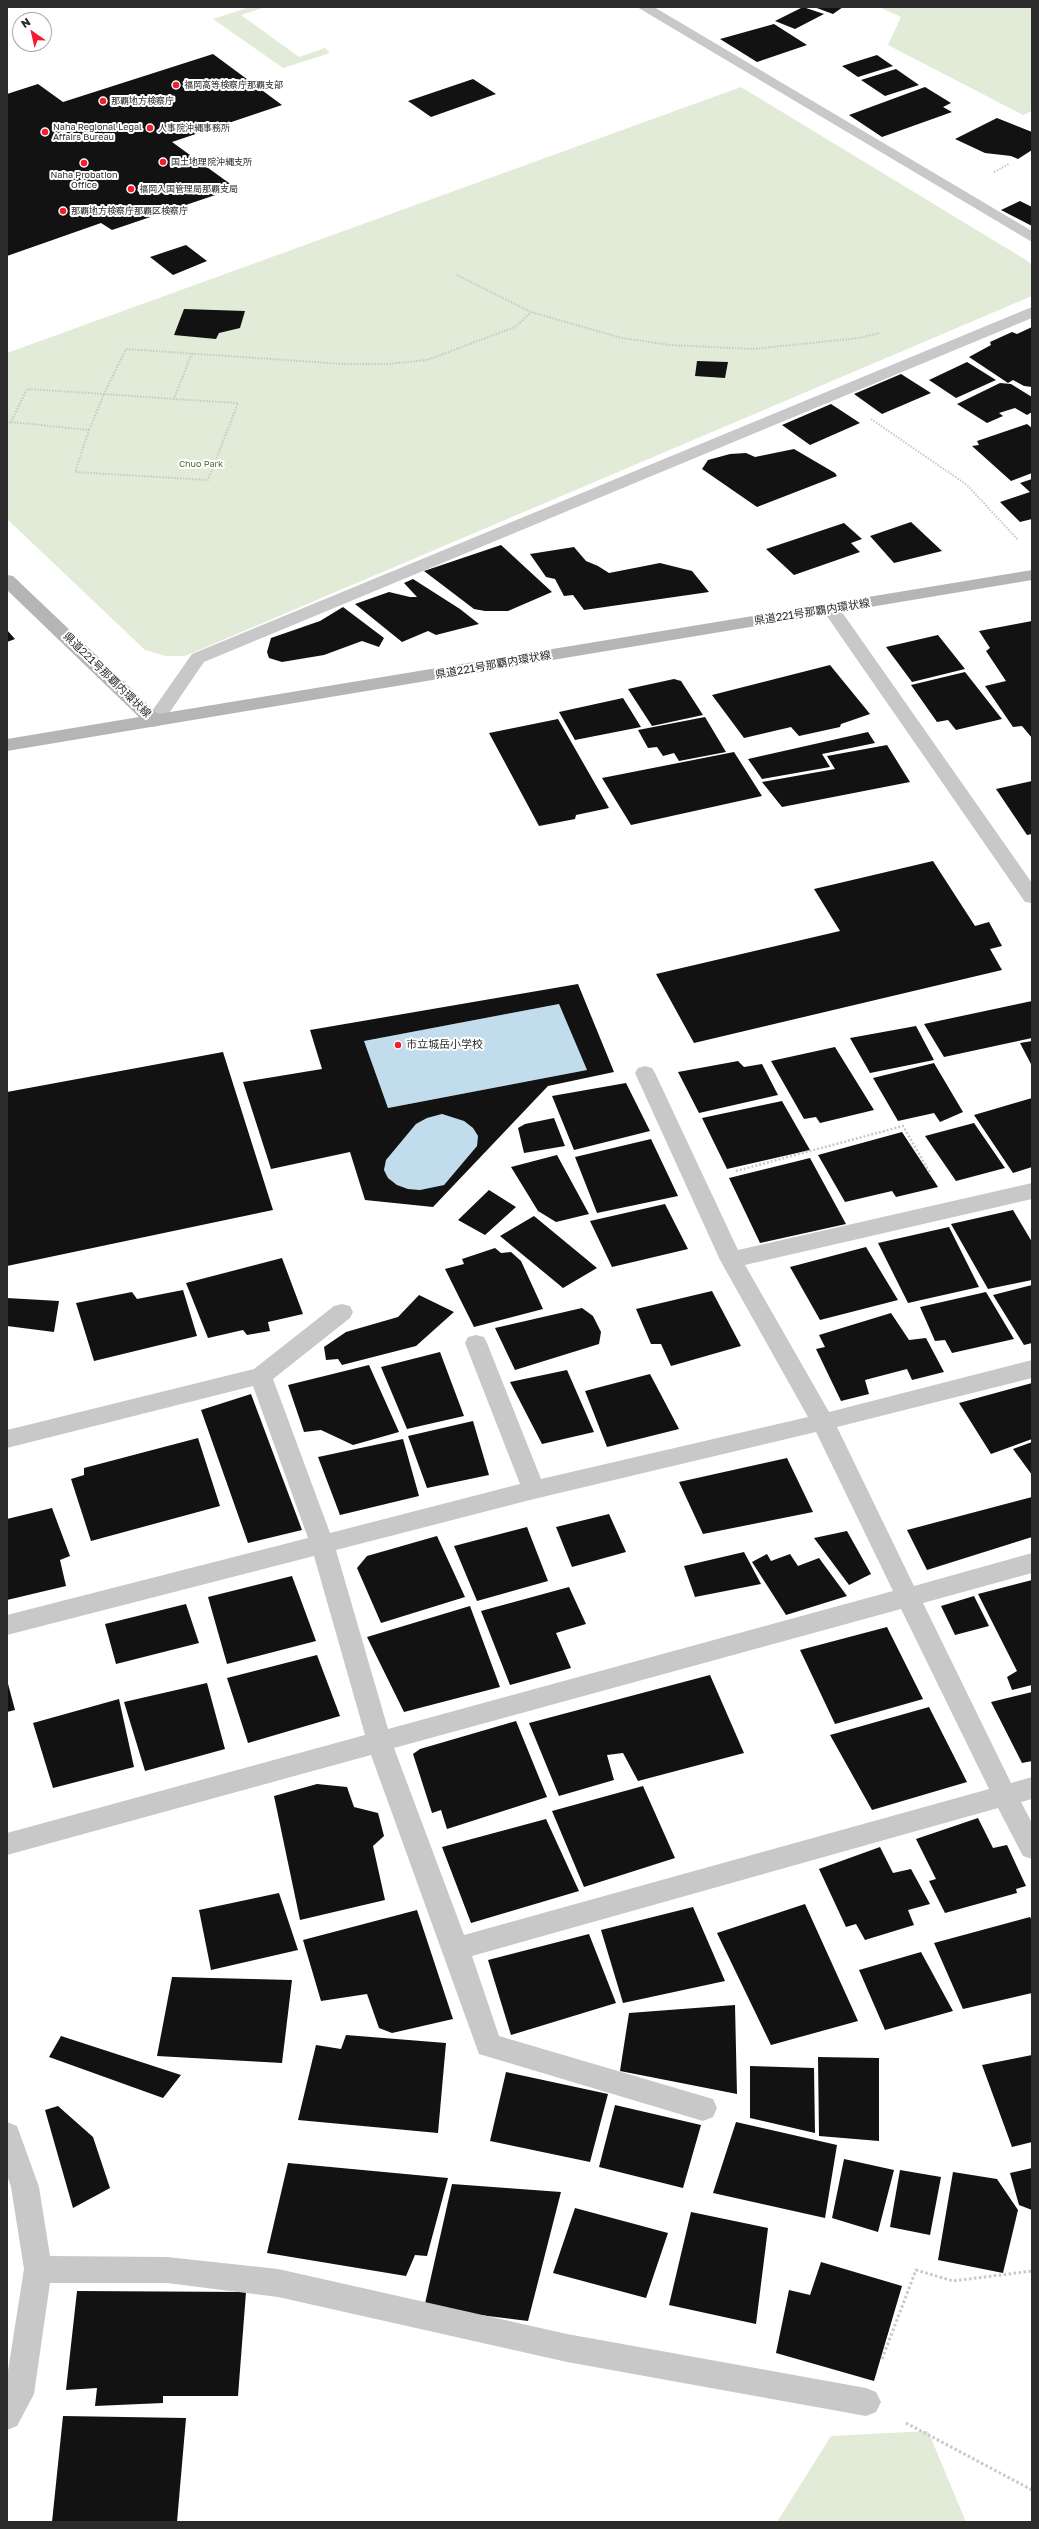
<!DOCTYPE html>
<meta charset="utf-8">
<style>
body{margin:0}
#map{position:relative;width:1039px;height:2529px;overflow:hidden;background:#fff;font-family:"Golos Text",sans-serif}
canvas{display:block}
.frame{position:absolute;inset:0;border:8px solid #2b2b2b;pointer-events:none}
.north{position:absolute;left:12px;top:12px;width:40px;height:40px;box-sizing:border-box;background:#fff;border:1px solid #aaa;border-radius:50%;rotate:326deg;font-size:11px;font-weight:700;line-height:16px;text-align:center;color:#2b2b2b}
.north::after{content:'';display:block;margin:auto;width:14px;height:18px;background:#f41c2f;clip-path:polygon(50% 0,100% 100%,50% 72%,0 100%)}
</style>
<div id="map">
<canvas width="1039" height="2529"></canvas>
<div class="frame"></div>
<div class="north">N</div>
</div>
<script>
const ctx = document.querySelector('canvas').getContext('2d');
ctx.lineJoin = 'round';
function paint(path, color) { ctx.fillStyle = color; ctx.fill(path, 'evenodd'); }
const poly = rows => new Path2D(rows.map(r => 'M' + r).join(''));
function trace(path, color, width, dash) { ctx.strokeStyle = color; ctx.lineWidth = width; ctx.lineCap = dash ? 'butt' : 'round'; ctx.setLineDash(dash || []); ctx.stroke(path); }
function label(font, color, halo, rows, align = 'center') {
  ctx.font = font + ' "Golos Text","Noto Sans JP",sans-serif'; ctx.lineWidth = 4; ctx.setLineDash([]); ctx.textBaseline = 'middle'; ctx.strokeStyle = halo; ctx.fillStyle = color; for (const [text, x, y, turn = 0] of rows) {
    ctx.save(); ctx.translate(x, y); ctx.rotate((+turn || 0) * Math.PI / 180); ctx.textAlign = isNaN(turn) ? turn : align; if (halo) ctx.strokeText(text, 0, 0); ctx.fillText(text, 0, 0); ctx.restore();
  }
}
paint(poly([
 [250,7,263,8,241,15,299,57,325,48,330,53,283,68,213,19],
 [879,7,1032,7,1032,111,1023,115,888,45,901,17],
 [741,87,1026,260,1032,265,1032,296,185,656,165,656,145,650,7,519,7,353],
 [928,2431,966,2522,777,2522,831,2436]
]), '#e2ebd7');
paint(poly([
 [559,1004,587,1070,388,1108,364,1041],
 [442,1114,464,1121,473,1128,478,1136,477,1146,444,1185,420,1190,408,1189,397,1185,388,1178,384,1170,386,1160,416,1124,427,1118]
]), '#c1dded');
paint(poly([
 [803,7,824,14,795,29,775,21],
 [814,7,843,7,833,14],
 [774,24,807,45,757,62,720,39],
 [213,54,282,105,172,142,236,188,112,230,101,223,7,256,7,94,38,84,63,102],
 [877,55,893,66,858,77,842,66],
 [896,69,919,85,885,96,861,80],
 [473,79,496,94,431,117,408,101],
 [925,87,951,103,943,107,952,112,882,137,849,115],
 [997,118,1032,132,1032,150,1018,159,1011,156,985,153,955,139],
 [1020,201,1032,207,1032,226,1001,210],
 [186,245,207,261,173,275,150,257],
 [184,309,245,311,240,328,219,333,216,339,174,335],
 [1032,327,1032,387,1024,386,1013,380,1008,383,969,357,991,345,990,342,1012,332,1017,334],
 [697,361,728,362,725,378,695,376],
 [967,362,996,380,956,398,929,380],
 [901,374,931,393,882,414,854,394],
 [1000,383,1011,384,1032,397,1032,412,1027,415,1015,408,999,413,1003,416,987,423,957,404],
 [831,404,860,423,810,445,782,425],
 [1027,424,1032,428,1032,473,1011,481,972,446,979,445,977,441],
 [794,449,835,473,837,476,757,507,702,469,708,460,730,454,746,453,755,457],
 [1032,479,1032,519,1020,522,1000,502,1030,492,1020,483],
 [911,522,942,551,894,563,870,536],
 [844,523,862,539,851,543,860,552,794,575,766,549],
 [501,545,552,592,508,611,485,611,474,609,424,571],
 [574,547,586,561,598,566,609,573,660,563,692,571,709,592,584,610,573,595,564,596,555,579,546,577,530,554],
 [413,579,460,609,479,624,436,635,428,631,402,642,355,604,389,592,410,597,417,597,404,583],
 [343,607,384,638,379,647,362,641,324,655,282,662,269,658,267,652,271,638,320,621],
 [1032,621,1032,738,1022,726,1013,727,985,686,1006,681,986,651,990,648,979,631],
 [7,630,15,639,7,642],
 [938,635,965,669,912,682,886,647],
 [830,665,870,714,841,724,840,727,799,736,791,727,744,738,712,695],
 [965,672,1002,719,956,730,948,720,937,722,911,685],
 [674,679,681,681,703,715,652,726,628,689],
 [623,698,641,727,575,740,559,712],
 [705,717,726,752,679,761,674,753,663,756,657,747,648,748,638,730],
 [558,719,609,808,576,815,575,819,539,826,489,733],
 [868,732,875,743,822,754,830,767,762,779,748,759],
 [887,745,910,782,782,807,762,782,835,769,827,756],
 [734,752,762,796,631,825,602,778],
 [1032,781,1032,834,1027,835,996,789],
 [933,861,975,926,989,922,1002,946,990,949,1002,970,694,1043,656,974,840,931,814,889],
 [578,984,614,1072,548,1086,433,1207,365,1200,350,1152,271,1169,243,1082,322,1069,310,1030],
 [559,1004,587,1070,388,1108,364,1041],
 [442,1114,464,1121,473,1128,478,1136,477,1146,444,1185,420,1190,408,1189,397,1185,388,1178,384,1170,386,1160,416,1124,427,1118],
 [1032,1001,1032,1038,944,1057,924,1024],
 [916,1026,934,1060,870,1073,850,1038],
 [1032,1041,1032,1066,1020,1043],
 [835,1047,874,1110,820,1123,816,1117,804,1119,771,1061],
 [223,1052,273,1210,7,1266,7,1092],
 [738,1061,744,1067,762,1064,778,1095,699,1113,678,1072],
 [934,1063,963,1112,940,1122,934,1113,898,1121,873,1078],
 [626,1083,650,1131,574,1150,552,1096],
 [1032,1098,1032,1167,1013,1173,974,1115],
 [782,1101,810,1150,727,1169,702,1118],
 [554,1118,565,1146,524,1153,518,1128,525,1124],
 [974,1123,1005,1168,956,1181,925,1136],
 [902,1132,938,1187,896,1197,892,1191,845,1202,818,1155],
 [651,1139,678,1196,597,1213,575,1157],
 [557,1155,589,1214,556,1222,538,1211,511,1167],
 [810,1158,846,1224,760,1243,729,1178],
 [489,1190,516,1207,485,1235,458,1220],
 [665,1204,688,1249,612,1267,590,1221],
 [1013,1210,1032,1242,1032,1280,988,1289,951,1224],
 [534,1216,597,1268,563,1288,500,1236],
 [949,1227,979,1287,908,1303,878,1243],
 [866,1247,898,1300,820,1320,790,1267],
 [495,1248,501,1253,511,1252,521,1261,543,1309,474,1327,445,1269,464,1264,462,1259],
 [282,1258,303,1314,268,1322,270,1331,247,1335,243,1330,208,1338,186,1283],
 [1032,1285,1032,1343,1024,1345,993,1295],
 [183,1290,197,1336,94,1361,76,1303,132,1292,137,1299],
 [712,1291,741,1346,671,1366,661,1344,651,1344,636,1309],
 [986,1292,1014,1339,952,1353,945,1340,935,1341,920,1307],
 [419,1295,454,1312,416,1346,342,1365,338,1359,326,1360,324,1347,346,1332,398,1317],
 [7,1298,59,1301,54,1332,7,1326],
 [582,1308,593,1316,601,1332,599,1344,515,1370,495,1328],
 [891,1313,909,1340,926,1338,944,1372,912,1380,907,1369,865,1380,869,1394,841,1401,816,1349,825,1347,819,1335],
 [440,1352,464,1416,407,1429,381,1367],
 [369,1365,399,1432,353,1445,321,1430,304,1432,288,1385],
 [567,1370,594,1432,542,1444,510,1382],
 [650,1374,679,1429,607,1447,585,1391],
 [1032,1383,1032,1439,991,1454,959,1403],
 [251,1394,302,1530,248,1543,201,1410],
 [473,1421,489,1475,427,1488,408,1436],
 [198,1438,220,1506,91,1541,71,1479,84,1475,84,1468],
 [403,1439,419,1496,340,1515,318,1457],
 [1032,1442,1032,1475,1013,1449],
 [787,1458,813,1512,703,1534,679,1482],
 [1032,1497,1032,1537,927,1570,907,1530],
 [52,1508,70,1556,60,1560,66,1586,7,1600,7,1519],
 [609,1514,626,1552,572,1567,556,1527],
 [527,1527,548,1581,477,1601,454,1546],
 [847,1531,871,1574,849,1585,814,1538],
 [437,1536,465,1597,381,1623,357,1568,367,1556],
 [744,1552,761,1584,695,1597,684,1566],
 [767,1554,771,1561,790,1554,798,1566,819,1558,847,1596,786,1615,752,1562],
 [292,1576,316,1641,227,1664,208,1597],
 [1032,1580,1032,1685,1012,1690,1007,1677,1017,1671,978,1594],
 [569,1587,586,1624,556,1633,571,1668,510,1685,481,1611],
 [974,1596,989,1626,955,1635,941,1606],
 [186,1604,199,1643,116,1664,105,1624],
 [470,1606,500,1687,404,1712,367,1637],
 [887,1627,923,1699,835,1724,800,1650],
 [317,1655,340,1716,248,1743,227,1678],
 [710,1675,744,1753,638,1781,623,1753,607,1755,614,1780,559,1796,529,1723],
 [7,1680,15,1710,7,1712],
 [207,1683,225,1749,145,1771,124,1702],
 [1032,1692,1032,1761,1022,1763,991,1702],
 [119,1699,134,1767,53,1788,33,1723],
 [929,1707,967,1782,872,1810,830,1735],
 [516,1721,547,1797,447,1829,441,1810,432,1813,413,1754,420,1749],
 [317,1784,347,1787,354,1807,378,1813,384,1836,373,1846,385,1900,300,1920,274,1796],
 [643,1786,675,1858,584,1887,552,1811],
 [978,1818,993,1848,1007,1845,1026,1886,1016,1889,1017,1893,945,1913,929,1881,936,1879,916,1839],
 [546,1819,579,1891,471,1923,442,1847],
 [880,1847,893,1873,911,1869,930,1904,908,1910,914,1925,865,1940,856,1924,846,1927,819,1869],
 [279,1893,298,1950,211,1970,199,1910],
 [805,1904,858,2021,771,2045,717,1933],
 [693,1907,725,1981,623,2003,601,1930],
 [417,1910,453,2019,392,2033,379,2028,367,1994,321,2001,303,1940],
 [1030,1917,1032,1921,1032,1993,963,2009,934,1943],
 [589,1934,616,2003,511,2035,488,1960],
 [921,1952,953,2011,885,2030,859,1970],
 [172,1977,292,1980,282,2063,157,2056],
 [735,2005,737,2094,620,2071,629,2013],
 [346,2035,446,2043,438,2133,298,2120,316,2045,341,2049],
 [61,2036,181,2075,163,2098,49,2057],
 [1032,2055,1032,2142,1012,2147,982,2065],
 [818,2057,879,2058,879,2141,819,2136],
 [750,2066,814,2068,815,2133,750,2118],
 [506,2072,608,2094,590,2162,490,2141],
 [615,2105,701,2125,683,2188,599,2167],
 [58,2106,93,2137,110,2188,73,2208,45,2110],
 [736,2122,837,2145,825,2218,713,2193],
 [844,2159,894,2170,878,2232,832,2218],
 [288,2163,448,2178,427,2256,415,2255,406,2276,267,2253],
 [1032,2168,1032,2210,1019,2205,1010,2173],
 [900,2170,941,2177,930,2235,890,2227],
 [953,2172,997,2179,1018,2210,1003,2273,938,2260],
 [452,2184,561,2192,528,2321,424,2308],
 [575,2208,668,2233,646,2298,553,2273],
 [691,2212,768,2228,756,2324,669,2305],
 [821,2262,902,2286,874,2381,776,2353,789,2290,810,2295],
 [77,2291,246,2292,238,2396,163,2396,163,2403,95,2406,97,2388,66,2390],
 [63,2416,186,2418,177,2522,52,2522]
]), '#121212');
trace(poly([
 [994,172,1009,164],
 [457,275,531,312,622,338,670,345,753,349,859,338,879,333],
 [871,419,967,485,1018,540],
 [11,422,89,430,75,472,208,480,238,403,174,399,192,353],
 [7,423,11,422,27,389,104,394,126,349,343,364,388,364,427,360,515,327,531,312],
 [89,430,104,394,174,399]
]), '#c8c8c8', 2, [1.5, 1.5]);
trace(poly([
 [736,1171,903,1126,930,1173]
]), '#c8c8c8', 2.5, [2, 2]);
trace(poly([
 [882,2359,916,2270,953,2281,1032,2271],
 [906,2423,1032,2490]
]), '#c8c8c8', 3, [2.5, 2.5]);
paint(poly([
 [637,7,654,7,1032,231,1032,242,637,7],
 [1032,307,1032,318,204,662,161,725,154,727,147,725,145,721,192,654,1032,307],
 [831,604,837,605,1032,883,1032,903,1025,902,822,609,825,605,831,604],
 [645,1066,652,1068,655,1073,738,1250,1032,1183,1032,1199,745,1265,829,1412,1032,1360,1032,1378,837,1427,914,1586,1032,1553,1032,1573,923,1603,1011,1783,1032,1777,1032,1799,1021,1802,1032,1823,1032,1859,1023,1856,998,1808,472,1956,499,2036,713,2099,717,2108,713,2117,703,2121,479,2054,371,1755,7,1855,7,1833,365,1735,314,1556,7,1635,7,1615,308,1538,253,1386,7,1448,7,1430,254,1369,334,1306,342,1304,350,1306,353,1312,350,1318,273,1379,330,1533,520,1484,465,1343,468,1337,476,1335,484,1337,487,1343,541,1479,808,1417,720,1260,635,1073,638,1068,645,1066],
 [816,1432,893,1591,388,1729,336,1550,534,1499,816,1432],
 [901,1609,989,1789,464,1935,394,1748,901,1609],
 [7,2122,17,2126,39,2187,50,2256,167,2257,278,2269,567,2334,866,2388,876,2392,881,2402,876,2412,866,2416,567,2362,278,2297,167,2283,50,2283,34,2394,17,2426,7,2430,7,2377,24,2269,11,2187,7,2175,7,2122]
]), '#c8c8c8');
paint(poly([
 [1032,570,1032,580,7,751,7,739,139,717,7,590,7,575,13,576,158,714,1032,570]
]), '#b5b5b5');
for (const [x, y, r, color] of [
 [176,85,4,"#f41c2f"],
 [103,101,4,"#f41c2f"],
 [150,128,4,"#f41c2f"],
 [45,132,4,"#f41c2f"],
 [163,162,4,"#f41c2f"],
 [84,163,4,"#f41c2f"],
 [131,189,4,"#f41c2f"],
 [63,211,4,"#f41c2f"],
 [398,1045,4,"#f41c2f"]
]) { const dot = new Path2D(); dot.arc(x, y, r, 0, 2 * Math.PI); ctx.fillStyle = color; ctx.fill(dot); trace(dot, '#fff', 1.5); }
label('9px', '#2b2b2b', '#fff', [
 ["福岡高等検察庁那覇支部",184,85],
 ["那覇地方検察庁",111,101],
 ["Naha Regional Legal",53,127],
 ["Affairs Bureau",53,137],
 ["人事院沖縄事務所",158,128],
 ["国土地理院沖縄支所",171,162],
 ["Naha Probation",84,175,"center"],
 ["Office",84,185,"center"],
 ["福岡入国管理局那覇支局",139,189],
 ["那覇地方検察庁那覇区検察庁",71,211]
], 'left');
label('9px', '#4f6a36', '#fff', [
 ["Chuo Park",201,464]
]);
label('11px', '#2b2b2b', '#fff', [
 ["県道221号那覇内環状線",812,612,-9],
 ["県道221号那覇内環状線",493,665,-10],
 ["県道221号那覇内環状線",107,675,44]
]);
label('11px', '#2b2b2b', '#fff', [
 ["市立城岳小学校",406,1045]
], 'left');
</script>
